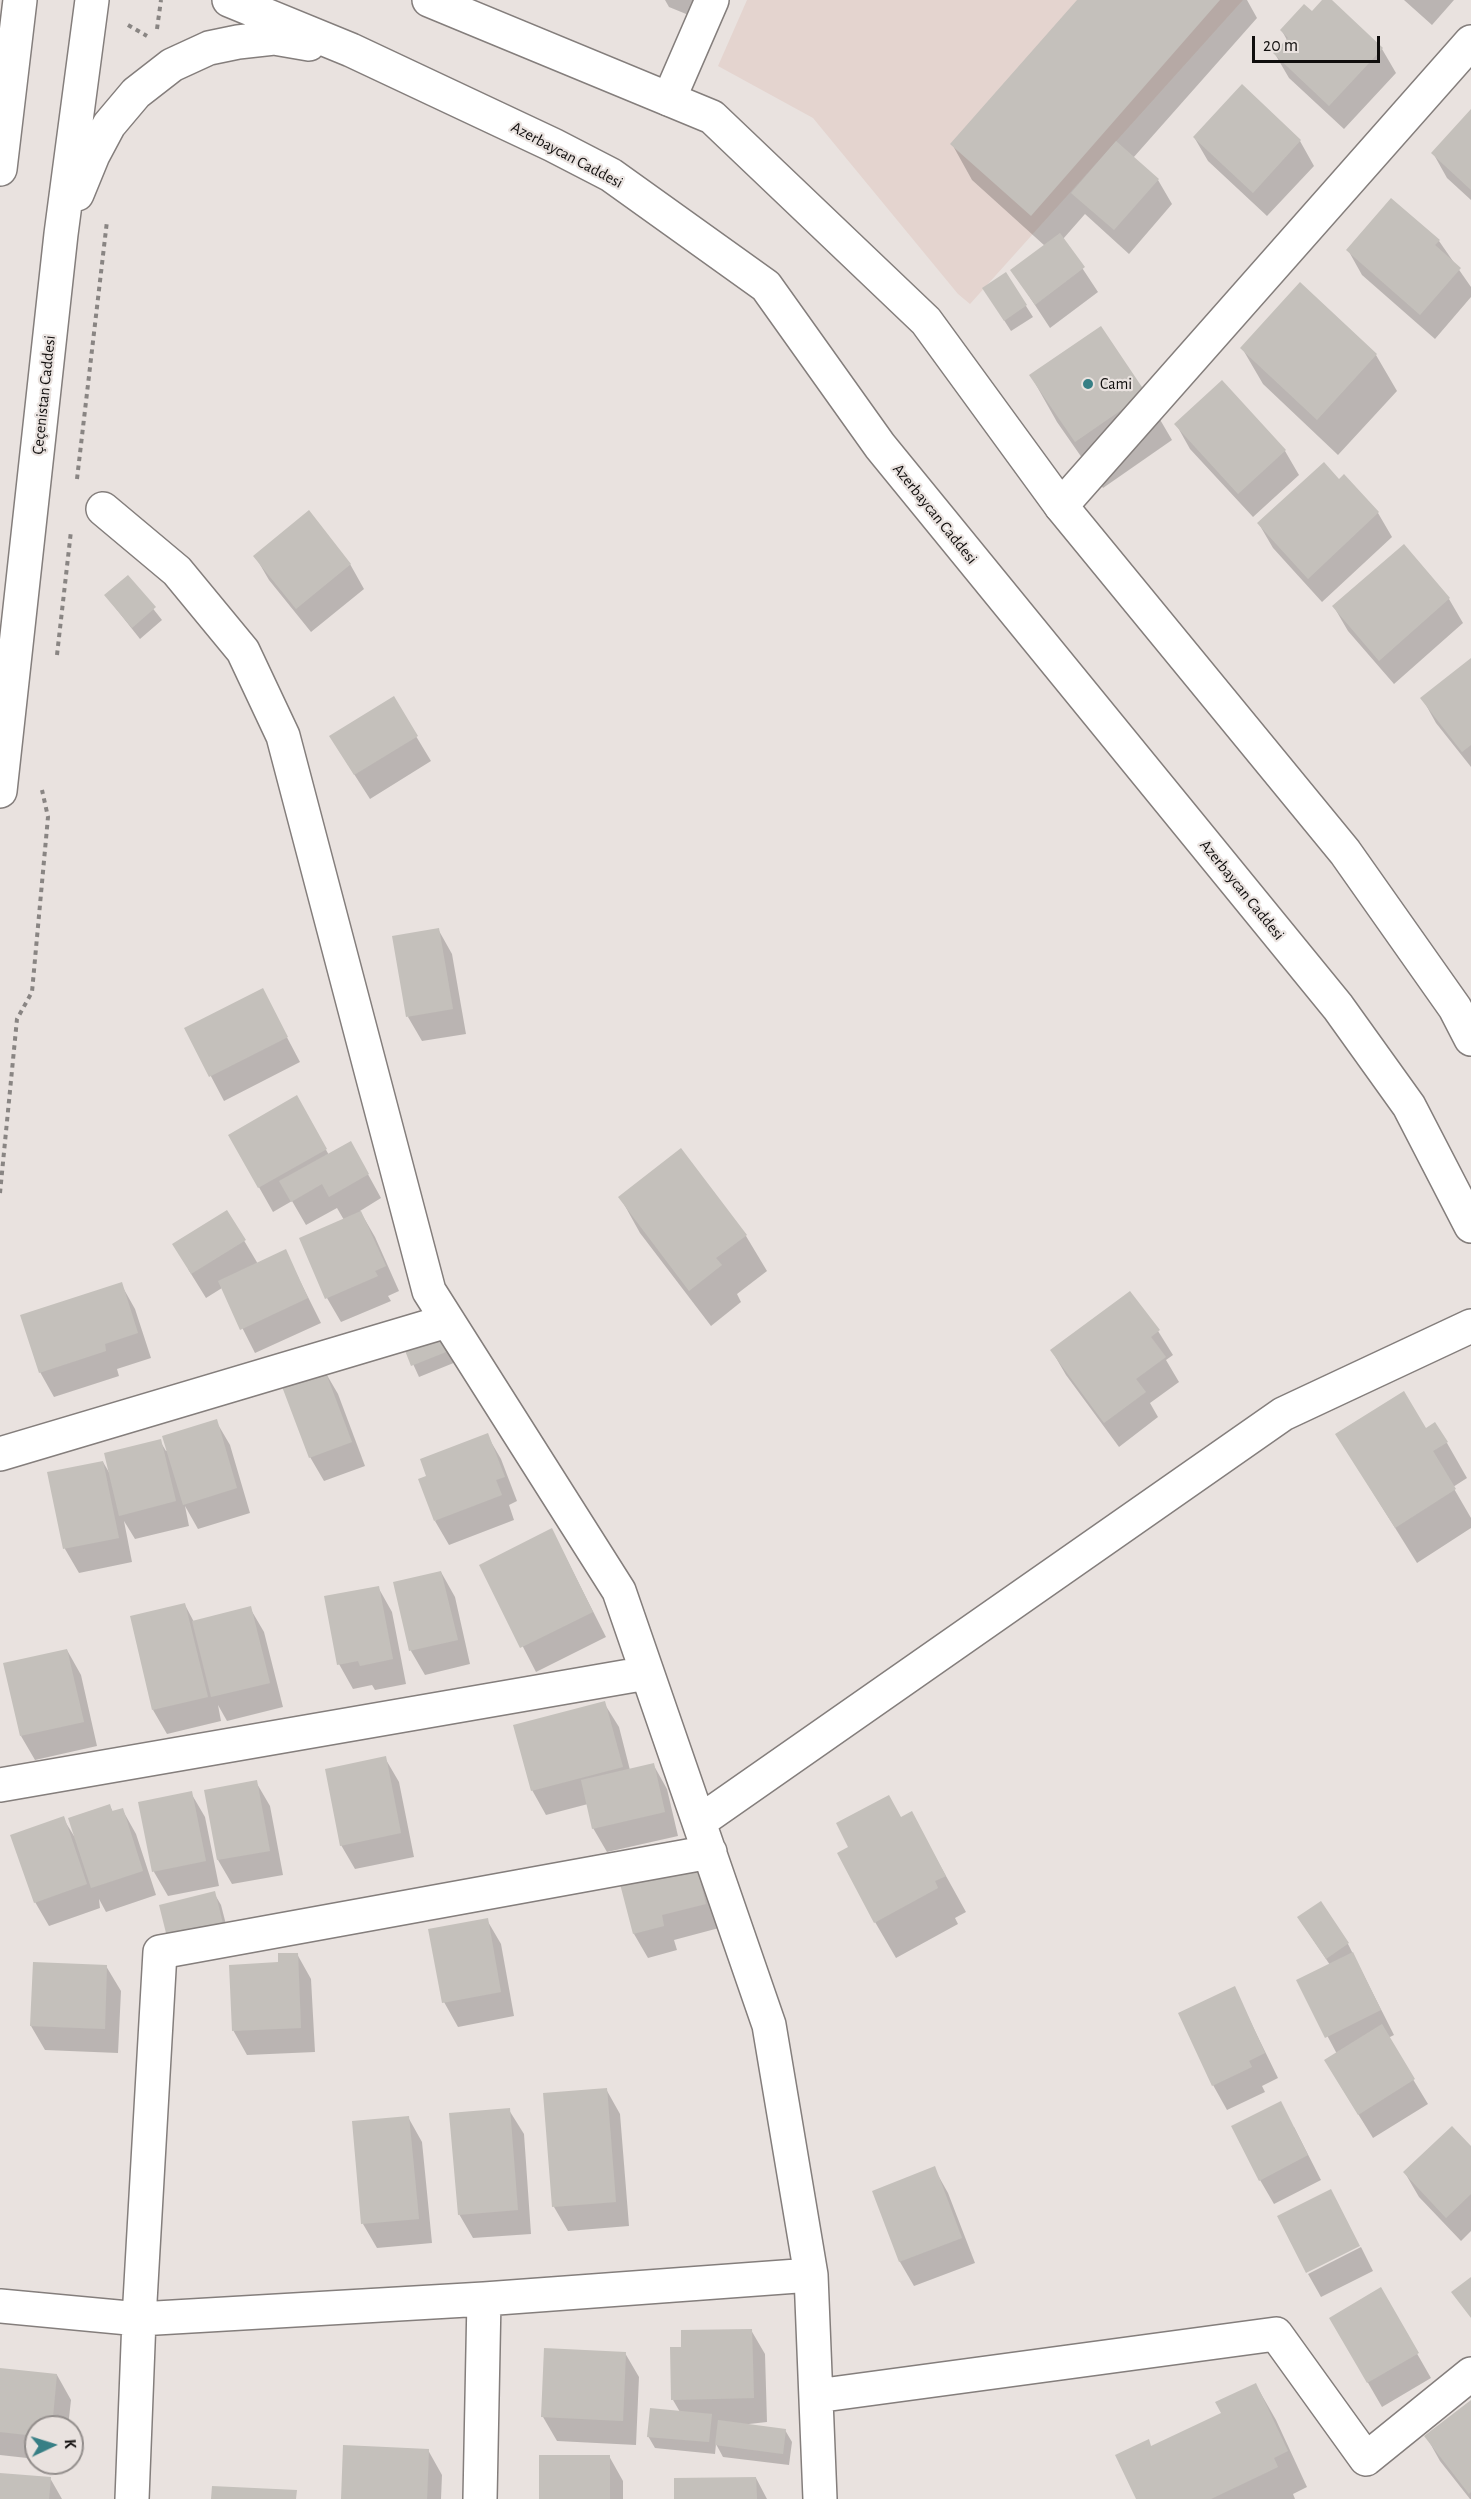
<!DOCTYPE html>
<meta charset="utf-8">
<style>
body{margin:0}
#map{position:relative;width:1471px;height:2499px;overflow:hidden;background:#e9e2df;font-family:"Alegreya Sans",sans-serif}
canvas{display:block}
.north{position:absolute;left:24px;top:2415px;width:60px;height:60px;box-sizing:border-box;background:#e9e2df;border:2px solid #928d8b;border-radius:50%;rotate:86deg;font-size:16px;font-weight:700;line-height:24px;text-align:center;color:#100e0d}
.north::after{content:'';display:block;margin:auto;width:21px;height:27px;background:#377f85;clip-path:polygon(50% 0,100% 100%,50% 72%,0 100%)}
.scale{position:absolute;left:1252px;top:36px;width:128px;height:27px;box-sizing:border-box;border:3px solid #100e0d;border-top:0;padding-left:8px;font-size:18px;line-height:21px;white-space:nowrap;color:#100e0d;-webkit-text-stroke:4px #e9e2df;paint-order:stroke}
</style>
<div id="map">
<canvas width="1471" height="2499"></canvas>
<div class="north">K</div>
<div class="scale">20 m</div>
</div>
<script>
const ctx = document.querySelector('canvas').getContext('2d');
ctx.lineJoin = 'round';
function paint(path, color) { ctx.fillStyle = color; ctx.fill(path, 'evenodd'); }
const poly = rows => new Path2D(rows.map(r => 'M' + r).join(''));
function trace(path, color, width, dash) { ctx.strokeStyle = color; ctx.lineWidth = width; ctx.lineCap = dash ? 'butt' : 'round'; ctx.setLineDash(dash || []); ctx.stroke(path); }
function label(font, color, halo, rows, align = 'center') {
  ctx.font = font + ' "Alegreya Sans",sans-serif'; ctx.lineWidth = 4.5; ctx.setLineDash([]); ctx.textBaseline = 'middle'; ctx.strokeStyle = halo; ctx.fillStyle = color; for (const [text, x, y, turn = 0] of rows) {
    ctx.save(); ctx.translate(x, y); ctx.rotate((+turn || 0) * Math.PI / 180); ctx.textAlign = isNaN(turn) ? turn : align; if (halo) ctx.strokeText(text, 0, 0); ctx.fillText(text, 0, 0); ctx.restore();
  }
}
paint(poly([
 [747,0,1243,0,970,304,958,294,813,118,718,66]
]), '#e4d4cf');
paint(poly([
 [665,0,697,0,691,16,669,7],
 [1079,0,1247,0,1257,18,1133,158,1158,180,1172,204,1129,254,1085,214,1063,239,1098,292,1050,328,1012,270,1045,246,972,180,952,144],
 [1325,0,1329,0,1382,49,1396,73,1344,129,1289,78,1275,54,1287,40,1282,31,1312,13],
 [1404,0,1454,0,1432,25],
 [1242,86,1300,141,1314,166,1267,216,1208,161,1194,137],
 [1471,112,1471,200,1447,178,1433,153],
 [1392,200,1439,241,1471,287,1471,297,1435,339,1362,275,1348,250],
 [1300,284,1376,355,1397,391,1338,455,1263,384,1242,348],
 [991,300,1026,306,1033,317,1011,331],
 [1031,376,1145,394,1172,440,1103,488,1057,422],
 [1176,424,1285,451,1299,475,1253,517,1190,449],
 [1339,481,1378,513,1392,537,1322,602,1273,548,1259,524],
 [255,556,350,564,364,589,311,632,269,580],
 [128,577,162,620,140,639,106,596],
 [1449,599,1463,623,1394,684,1348,631,1334,607],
 [1471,659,1471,767,1436,723,1422,698],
 [393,698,431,761,370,799,345,760],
 [438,929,452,954,466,1034,422,1041,408,1017],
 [262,990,300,1062,224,1101,186,1029],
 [296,1098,329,1155,364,1167,381,1198,360,1211,375,1237,399,1291,388,1296,391,1301,341,1322,327,1298,344,1220,337,1208,306,1225,292,1201,273,1212,230,1136],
 [620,1197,746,1236,767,1271,737,1294,741,1302,711,1326,640,1233],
 [227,1212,258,1264,285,1251,321,1323,255,1353,222,1288,206,1298,188,1269],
 [121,1284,135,1309,151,1358,117,1369,119,1376,54,1397,40,1372],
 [441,1329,456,1362,419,1377,404,1344],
 [1158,1331,1173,1355,1166,1360,1179,1382,1150,1403,1158,1417,1119,1447,1066,1375,1052,1351],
 [324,1370,338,1394,365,1466,324,1481,310,1457],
 [216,1421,230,1445,250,1513,198,1529,185,1506,189,1526,135,1539,124,1521,132,1562,79,1573,65,1549,49,1473,103,1462,110,1474,160,1441,166,1451],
 [1426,1430,1447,1443,1467,1478,1453,1487,1471,1518,1471,1528,1417,1563,1337,1435],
 [487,1435,501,1459,517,1501,509,1505,514,1520,449,1545,435,1521],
 [552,1530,606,1637,536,1672,481,1566],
 [441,1572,455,1597,470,1664,425,1675,411,1651,395,1583],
 [378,1587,392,1612,406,1684,375,1690,372,1685,353,1689,339,1664],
 [185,1605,194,1622,250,1608,264,1632,283,1707,227,1721,218,1705,221,1721,167,1734,153,1710],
 [67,1650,81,1675,97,1746,35,1760,21,1736],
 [604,1703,619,1727,630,1770,653,1764,667,1789,678,1836,607,1852,593,1828,588,1804,546,1815,532,1790],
 [385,1758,399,1782,414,1857,355,1869,341,1845],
 [256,1782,270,1806,283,1875,232,1884,218,1860,206,1791],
 [191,1793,205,1817,219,1886,168,1896,154,1872,140,1803],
 [110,1806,113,1812,122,1809,136,1834,156,1895,106,1912,99,1899,100,1908,49,1926,35,1902,63,1818,74,1836],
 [911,1813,966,1912,955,1918,958,1924,896,1958,875,1922,901,1819],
 [695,1866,709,1890,719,1928,674,1940,677,1950,648,1958,634,1934,622,1885],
 [214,1893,221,1905,229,1936,161,1906],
 [487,1920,501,1944,514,2016,458,2027,444,2002],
 [1306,1929,1348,1944,1394,2035,1388,2038,1428,2104,1373,2138,1340,2085,1337,2054,1298,1981,1330,1965],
 [297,1954,311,1979,315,2052,247,2055,233,2030,280,1964],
 [106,1966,121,1991,118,2053,45,2050,31,2026],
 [1234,1988,1278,2078,1262,2086,1265,2092,1227,2110,1213,2085],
 [606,2089,620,2114,629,2226,568,2231,554,2207,544,2095],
 [509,2110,524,2134,531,2234,473,2238,459,2214],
 [408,2117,422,2142,432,2243,377,2248,363,2224],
 [1294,2127,1321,2180,1274,2204,1260,2180],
 [1471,2148,1471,2231,1461,2241,1419,2197,1405,2173],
 [934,2168,948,2193,975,2263,914,2286,900,2262,874,2192],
 [1361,2247,1373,2271,1321,2297,1308,2274],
 [1380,2289,1431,2378,1382,2407,1331,2319],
 [751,2330,765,2354,767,2422,740,2425,785,2430,792,2442,789,2465,723,2457,716,2444,715,2454,655,2448,648,2436,680,2412,673,2400],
 [625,2353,639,2377,636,2445,557,2441,543,2417],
 [0,2370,57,2375,71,2400,68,2427,36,2427,36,2459,0,2455],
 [1256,2385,1276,2420,1307,2487,1293,2494,1295,2499,1137,2499,1152,2447,1223,2414],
 [1471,2402,1471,2499,1470,2499,1440,2461,1426,2436],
 [428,2450,442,2475,441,2499,342,2499],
 [609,2456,623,2481,623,2499,540,2499],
 [0,2474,50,2478,62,2499,0,2499],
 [756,2478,767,2499,676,2499]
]), '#0003');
paint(poly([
 [1077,0,1220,0,1031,216,950,144],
 [1322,0,1332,0,1383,48,1329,106,1273,53,1288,38,1280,30,1304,4,1312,11],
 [1242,84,1301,140,1253,193,1193,137],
 [1471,109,1471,190,1431,153],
 [1116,141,1159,179,1114,230,1071,193],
 [1391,198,1440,240,1435,245,1461,268,1420,315,1346,250],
 [1060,233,1085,267,1035,305,1010,270],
 [1006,272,1027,305,1004,321,982,288],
 [1300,282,1377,354,1317,420,1240,348],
 [1101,326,1146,393,1075,442,1029,375],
 [1222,380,1286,450,1238,494,1174,424],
 [1324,462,1339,479,1344,474,1379,512,1308,579,1257,523],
 [309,510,351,564,296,609,253,556],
 [1404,544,1450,598,1379,661,1332,606],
 [128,575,156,607,132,628,104,595],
 [1471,658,1471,745,1462,752,1420,698],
 [394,696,418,736,354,775,329,736],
 [439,928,453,1009,406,1017,392,936],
 [263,988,288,1037,209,1077,184,1028],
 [297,1095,327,1149,258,1188,228,1135],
 [351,1141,369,1174,329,1197,322,1184,291,1202,279,1181],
 [681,1148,747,1235,716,1258,722,1265,689,1291,618,1197],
 [227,1210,246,1240,191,1274,172,1244],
 [361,1211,386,1266,375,1271,378,1276,325,1299,299,1238],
 [286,1249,308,1298,240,1330,218,1281],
 [122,1282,138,1333,105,1344,106,1351,39,1373,20,1315],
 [1130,1291,1160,1330,1151,1337,1166,1357,1136,1379,1146,1392,1104,1423,1050,1350],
 [441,1327,451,1350,411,1366,402,1343],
 [324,1368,352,1442,309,1458,281,1384],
 [1404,1391,1426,1428,1435,1422,1448,1442,1433,1451,1456,1489,1395,1528,1335,1434],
 [217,1419,237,1488,183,1505,162,1436],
 [488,1433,505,1477,496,1480,502,1495,434,1521,418,1479,426,1476,420,1459],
 [161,1439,176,1501,119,1516,104,1453],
 [103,1461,119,1538,63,1549,47,1472],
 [552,1528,593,1612,520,1648,479,1565],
 [441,1571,458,1640,409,1651,393,1582],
 [379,1586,393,1659,360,1666,358,1661,337,1665,324,1596],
 [185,1603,208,1697,152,1710,130,1616],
 [251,1606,270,1683,211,1697,192,1621],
 [67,1649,84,1722,20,1736,3,1663],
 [605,1701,623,1767,531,1791,513,1725],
 [386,1756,401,1833,340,1846,325,1769],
 [654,1763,665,1812,592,1829,581,1780],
 [257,1780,270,1851,217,1860,204,1790],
 [192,1791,206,1861,152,1872,138,1802],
 [889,1795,901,1817,912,1811,946,1876,935,1881,938,1888,874,1923,837,1853,848,1847,836,1823],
 [110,1804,112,1811,123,1808,143,1871,91,1888,68,1818],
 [64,1816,87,1884,34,1903,10,1835],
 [696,1864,706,1904,662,1915,664,1926,633,1934,620,1884],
 [215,1891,223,1924,167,1937,159,1905],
 [1321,1901,1349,1943,1326,1959,1297,1917],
 [488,1918,501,1992,442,2003,428,1929],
 [1353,1952,1381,2010,1325,2038,1296,1980],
 [278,1953,298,1953,301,2028,232,2031,229,1965,278,1962],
 [33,1962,107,1965,105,2029,30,2026],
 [1235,1986,1265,2053,1249,2061,1252,2067,1212,2086,1178,2013],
 [1382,2024,1415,2079,1358,2115,1324,2060],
 [607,2088,616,2202,552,2207,543,2093],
 [1281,2101,1308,2155,1259,2181,1231,2126],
 [510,2108,518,2210,458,2215,449,2113],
 [409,2116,419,2219,361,2224,352,2121],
 [1452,2126,1471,2146,1471,2194,1446,2218,1403,2172],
 [935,2166,962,2238,899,2262,872,2191],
 [1331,2189,1360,2246,1306,2273,1277,2216],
 [1471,2277,1471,2318,1451,2292],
 [1381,2287,1419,2353,1367,2383,1329,2318],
 [752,2329,754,2398,671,2400,670,2347,681,2347,681,2330],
 [544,2348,626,2352,623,2421,541,2417],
 [0,2368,57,2374,52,2427,36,2427,36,2436,0,2432],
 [1256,2383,1288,2451,1274,2458,1278,2467,1211,2499,1136,2499,1115,2455,1149,2439,1151,2446,1221,2413,1215,2402],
 [1471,2400,1471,2492,1469,2494,1424,2436],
 [650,2408,712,2414,709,2442,647,2437],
 [718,2420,786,2429,783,2454,715,2445],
 [343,2445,429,2449,427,2499,341,2499],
 [539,2455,610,2455,610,2499,539,2499],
 [0,2473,51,2477,49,2499,0,2499],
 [756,2477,757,2499,674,2499,674,2478],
 [212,2486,297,2490,296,2499,211,2499]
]), '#c4c0bb');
const minor = poly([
 [669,99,712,0],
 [1061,506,1471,42],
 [103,509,177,571,243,651,283,736,429,1291,619,1591,769,2025,811,2275,820,2499],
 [0,1454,447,1321],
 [0,1785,647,1673],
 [699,1822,1283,1414,1471,1326],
 [0,2306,139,2319,484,2299,811,2275],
 [816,2396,1276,2334,1366,2459,1471,2374],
 [132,2499,139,2319,160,1952,710,1852],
 [480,2499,484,2299]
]);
const major = poly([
 [229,0,351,50,553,145,611,175,766,286,880,446,1338,1007,1409,1106,1471,1226],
 [429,0,712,117,926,321,1061,506,1345,852,1455,1008,1471,1039],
 [0,169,20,0],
 [77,194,93,155,109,125,136,93,172,65,209,48,238,42,274,38,309,44],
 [0,791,61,234,92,0]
]);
trace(minor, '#847e7c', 36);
trace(major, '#847e7c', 36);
trace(poly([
 [128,25,147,36],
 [157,29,161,0],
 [77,479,107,221],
 [57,655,71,531],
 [0,1193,17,1019,32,992,48,817,42,790]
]), '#898583', 4, [4.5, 4.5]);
trace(minor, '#fff', 33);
trace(major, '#fff', 33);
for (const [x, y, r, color] of [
 [1088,384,6,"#377f85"]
]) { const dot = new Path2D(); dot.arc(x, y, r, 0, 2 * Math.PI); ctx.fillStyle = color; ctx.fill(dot); trace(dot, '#e9e2df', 2); }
label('16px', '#100e0d', '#e9e2df', [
 ["Azerbaycan Caddesi",567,155,28],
 ["Çeçenistan Caddesi",44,395,-84],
 ["Azerbaycan Caddesi",935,514,51],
 ["Azerbaycan Caddesi",1242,890,51]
]);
label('16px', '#100e0d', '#e9e2df', [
 ["Cami",1100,384]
], 'left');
</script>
